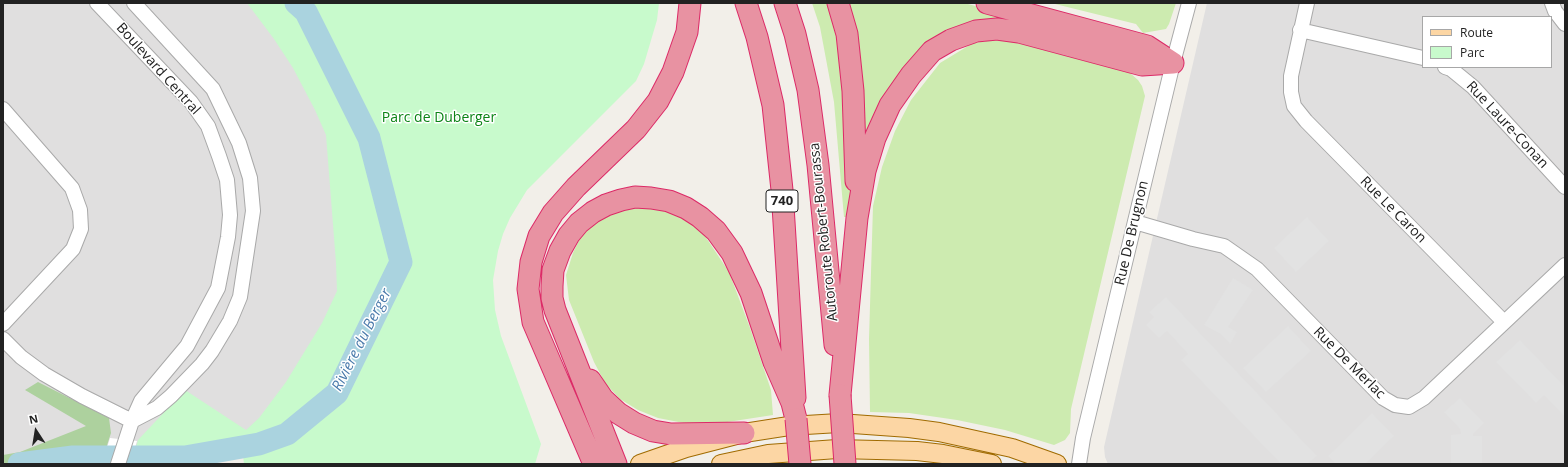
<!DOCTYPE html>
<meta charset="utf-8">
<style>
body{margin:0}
#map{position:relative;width:1568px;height:467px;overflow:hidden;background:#f2efe9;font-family:"Open Sans",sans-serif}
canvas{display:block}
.frame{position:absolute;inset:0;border:4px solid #222;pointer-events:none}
.legend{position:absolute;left:1422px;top:16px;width:130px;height:52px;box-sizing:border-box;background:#fff;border:1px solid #a7a7a7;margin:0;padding:5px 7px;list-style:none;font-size:12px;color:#222}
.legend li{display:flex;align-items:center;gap:8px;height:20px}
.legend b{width:20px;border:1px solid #a7a7a7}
.north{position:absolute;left:16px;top:411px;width:40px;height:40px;-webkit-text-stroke:3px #fff;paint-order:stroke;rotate:348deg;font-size:11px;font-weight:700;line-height:16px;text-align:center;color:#222}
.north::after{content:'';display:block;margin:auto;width:14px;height:18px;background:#222;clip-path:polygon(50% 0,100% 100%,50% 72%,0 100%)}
</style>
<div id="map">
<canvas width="1568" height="467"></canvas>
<div class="frame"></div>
<ul class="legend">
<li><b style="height:5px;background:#fcd6a4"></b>Route</li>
<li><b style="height:11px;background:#c8facc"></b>Parc</li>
</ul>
<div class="north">N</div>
</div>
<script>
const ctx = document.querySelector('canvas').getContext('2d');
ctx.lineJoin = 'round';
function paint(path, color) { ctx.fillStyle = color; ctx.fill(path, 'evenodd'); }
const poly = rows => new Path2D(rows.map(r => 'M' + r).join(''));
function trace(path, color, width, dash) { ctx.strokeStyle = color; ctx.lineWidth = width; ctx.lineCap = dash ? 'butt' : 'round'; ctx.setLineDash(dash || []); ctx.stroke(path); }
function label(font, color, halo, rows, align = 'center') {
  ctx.font = font + ' "Open Sans",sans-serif'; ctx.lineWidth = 3; ctx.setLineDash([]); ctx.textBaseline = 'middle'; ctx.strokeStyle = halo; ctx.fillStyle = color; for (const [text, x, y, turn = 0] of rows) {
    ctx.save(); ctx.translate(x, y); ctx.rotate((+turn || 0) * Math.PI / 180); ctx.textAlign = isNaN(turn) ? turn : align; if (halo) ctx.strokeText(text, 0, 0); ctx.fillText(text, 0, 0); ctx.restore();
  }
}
paint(poly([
 [3,3,296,3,369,138,337,393,185,457,120,457,118,464,3,464],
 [1207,3,1565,3,1565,464,1108,464,1105,457,1104,447],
 [1423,17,1551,17,1551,67,1423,67]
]), '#e0dfdf');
paint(poly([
 [812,3,835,3,850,96,851,217,844,217,834,102,820,27],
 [844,3,964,3,1140,49,1012,24,926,46,901,71,879,107,863,144],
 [1051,3,1176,3,1169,24,1166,29,1143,33,1136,24],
 [1000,39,1044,45,1130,73,1138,80,1142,86,1145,96,1071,409,1070,433,1065,440,1054,445,1005,430,957,420,909,413,870,412,869,339,873,206,882,167,895,131,911,100,940,63,973,43],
 [643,207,666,210,688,220,705,236,729,272,750,328,771,390,773,415,721,423,689,424,658,418,638,410,620,399,605,383,594,362,569,300,566,275,573,253,582,234,595,223,617,211]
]), '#cdebb0');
paint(poly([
 [38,382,109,418,111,433,101,464,3,464,3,455,20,452,86,426,25,390]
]), '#add19e');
paint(poly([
 [247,3,659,3,657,20,644,64,636,81,527,190,510,218,503,234,498,251,493,280,495,310,501,336,541,444,535,464,244,464,242,447,185,457,133,457,138,440,185,390,246,430,259,418,286,382,322,323,337,291,336,263,326,135,315,110,293,68,274,39]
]), '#c8facc');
paint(poly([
 [1307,217,1329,241,1296,272,1274,248],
 [1233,278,1253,290,1228,327,1237,332,1230,344,1221,334,1204,325],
 [1166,297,1197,330,1317,456,1307,464,1281,464,1181,360,1188,354,1167,331,1159,338,1146,325,1154,317,1149,312],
 [1288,326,1311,351,1266,392,1243,368],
 [1520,340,1565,387,1565,417,1544,395,1536,403,1496,362],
 [1460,398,1484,423,1473,434,1473,436,1482,436,1482,464,1451,464,1451,435,1461,434,1460,429,1444,412],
 [1372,413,1394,436,1365,464,1336,464,1328,456]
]), '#e2e2e2');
paint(poly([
 [110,438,137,441,130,464,102,464]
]), '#fff');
trace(poly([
 [19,464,73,457,185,457,259,444,287,434,337,393,401,262,369,138,306,12,296,3]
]), '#aad3df', 23);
const minor = poly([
 [97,3,191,102,208,126,219,156,227,180,230,215,228,237,218,288,187,346,141,401,132,421,118,464],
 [1307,3,1291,76,1291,92,1294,106,1306,121,1504,322],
 [1552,3,1555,11,1565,24],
 [1300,30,1423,58],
 [1445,67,1451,69,1473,87,1565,187],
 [3,109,72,188,80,210,81,229,73,249,3,324],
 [1135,222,1193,239,1224,246,1257,269,1383,398,1395,405,1409,407,1424,398,1565,265],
 [3,339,21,357,44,374,82,396,132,421],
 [132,421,157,408,171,396,202,364,212,351,230,321,240,297,253,211,250,178,239,143,213,89,134,3],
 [1079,464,1083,438,1173,63,1189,3]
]);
const major = poly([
 [640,464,686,448,744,433,789,426,839,423,909,428,939,432,1012,448,1057,464],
 [721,464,768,454,837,449,917,451,943,454,992,464]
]);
const highway = poly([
 [746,3,757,37,773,105,782,190,795,398],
 [785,3,795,34,808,90,818,165,835,345],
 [838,3,847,34,853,91,856,181],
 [987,3,1147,46,1173,63],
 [590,380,603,399,618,413,634,423,653,431,671,434,744,433],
 [840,395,857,218,865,171,875,138,890,105,911,75,932,51,951,40,976,31,997,29,1019,32,1142,65,1173,63],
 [594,464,533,322,528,289,531,262,539,236,553,213,576,187,636,129,658,101,673,72,687,32,690,3],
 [616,464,555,310,552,298,552,286,553,270,560,251,569,235,579,223,593,212,606,205,621,200,635,197,651,198,669,201,686,208,700,217,716,231,732,253,751,293,774,362,792,403,796,419]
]);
trace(minor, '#a9a9a9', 16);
trace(major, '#a06b00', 20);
trace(highway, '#dc2a67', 23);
trace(minor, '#fff', 14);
trace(major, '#fcd6a4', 18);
trace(highway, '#e892a2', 21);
const highwayBridge = poly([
 [840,395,845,464],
 [796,419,800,464]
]);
trace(highwayBridge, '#dc2a67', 23, []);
trace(highwayBridge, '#e892a2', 21);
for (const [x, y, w] of [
 [782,201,32]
]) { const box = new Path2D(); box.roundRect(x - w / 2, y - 11, w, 22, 3); ctx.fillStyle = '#fff'; ctx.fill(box); trace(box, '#222', 1); }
label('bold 13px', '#222', null, [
 ["740",782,201]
]);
label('14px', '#222', '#fff', [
 ["Boulevard Central",158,69,48],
 ["Rue Laure-Conan",1507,125,47],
 ["Rue Le Caron",1393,210,45],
 ["Autoroute Robert-Bourassa",824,232,-96],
 ["Rue De Brugnon",1132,233,-77],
 ["Rue De Merlac",1349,363,45]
]);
label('14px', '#0c8416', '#fff', [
 ["Parc de Duberger",439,118]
]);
label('italic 15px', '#4a7aab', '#fff', [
 ["Rivière du Berger",362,340,-63]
]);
</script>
